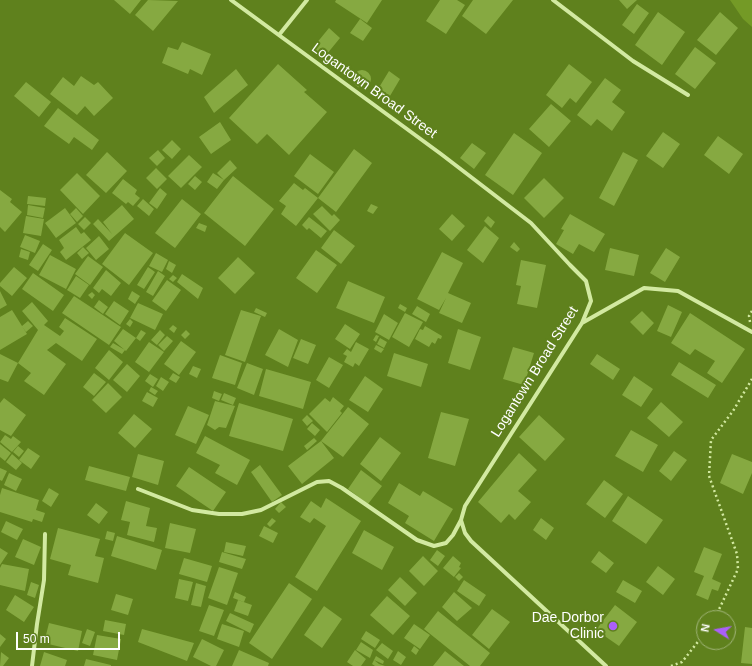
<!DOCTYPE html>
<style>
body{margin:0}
#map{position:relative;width:752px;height:666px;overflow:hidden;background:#5f811d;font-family:Helvetica,sans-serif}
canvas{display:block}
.north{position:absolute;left:696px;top:610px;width:40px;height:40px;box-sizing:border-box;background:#5f811d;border:1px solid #9fb377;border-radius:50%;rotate:281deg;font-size:11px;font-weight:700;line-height:16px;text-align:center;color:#fff}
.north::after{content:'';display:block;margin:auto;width:14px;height:18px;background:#ab5ffa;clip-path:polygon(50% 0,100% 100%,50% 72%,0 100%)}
.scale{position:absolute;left:16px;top:632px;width:104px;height:18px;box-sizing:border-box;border:2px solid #fff;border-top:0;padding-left:5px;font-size:12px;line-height:14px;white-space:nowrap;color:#fff;-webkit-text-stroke:3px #5f811d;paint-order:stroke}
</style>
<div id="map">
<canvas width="752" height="666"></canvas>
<div class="north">N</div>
<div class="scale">50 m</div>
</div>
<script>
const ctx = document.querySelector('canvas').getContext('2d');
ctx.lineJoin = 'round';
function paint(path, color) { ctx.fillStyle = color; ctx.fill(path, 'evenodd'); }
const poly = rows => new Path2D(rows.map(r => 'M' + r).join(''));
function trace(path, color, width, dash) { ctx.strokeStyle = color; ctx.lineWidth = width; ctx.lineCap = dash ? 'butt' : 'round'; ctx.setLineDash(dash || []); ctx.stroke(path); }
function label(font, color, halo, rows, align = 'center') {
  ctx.font = font + ' Helvetica,sans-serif'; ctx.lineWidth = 4; ctx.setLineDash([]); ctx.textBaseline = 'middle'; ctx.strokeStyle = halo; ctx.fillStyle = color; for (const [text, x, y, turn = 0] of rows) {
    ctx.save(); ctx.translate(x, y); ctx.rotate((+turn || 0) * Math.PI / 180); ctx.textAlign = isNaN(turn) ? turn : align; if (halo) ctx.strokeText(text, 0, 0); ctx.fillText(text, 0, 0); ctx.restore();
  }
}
paint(poly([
 [730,0,752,0,752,27,743,19]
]), '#749a26');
paint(poly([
 [114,0,141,0,130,14],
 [148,0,178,1,153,31,135,15],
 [336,0,382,0,367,23,335,2],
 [440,0,457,0,465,5,446,34,426,21],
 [473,0,513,0,486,34,462,16],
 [619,0,637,0,627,9],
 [637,4,649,13,634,34,622,25],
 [658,12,685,32,662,65,635,45],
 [720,12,738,28,716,55,697,40],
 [360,19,372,28,363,41,350,33],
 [329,28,340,38,322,60,311,50],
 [182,42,211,54,202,75,190,69,188,74,162,63,168,47,178,50],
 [695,47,716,63,695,89,675,74],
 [278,64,307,90,304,92,327,112,289,155,267,134,257,144,229,118],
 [569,64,592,82,576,103,570,98,562,108,546,95],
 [236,69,248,85,214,113,204,97],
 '353 79a9 9 0 1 1 18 0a9 9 0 1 1-18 0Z',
 [389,71,400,79,387,101,375,94],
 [81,76,94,85,98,82,113,98,94,116,85,106,77,115,50,94,63,77,74,86],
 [605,78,621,90,612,102,625,112,612,131,597,119,591,126,577,115],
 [26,82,51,102,39,117,14,96],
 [551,104,571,121,549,147,529,129],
 [58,108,99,140,92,150,74,137,69,144,44,126],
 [220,122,231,140,211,154,199,137],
 [663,132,680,144,663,168,646,156],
 [514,133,542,153,513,195,485,175],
 [718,136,743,154,729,174,704,155],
 [172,140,181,149,172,159,162,150],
 [472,143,486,153,474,169,460,158],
 [354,149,372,163,336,212,318,198],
 [158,150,165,158,157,166,149,158],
 [107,152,127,171,106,193,86,175],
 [623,152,638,160,614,206,599,198],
 [310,154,334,172,318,194,294,176],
 [189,155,202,167,181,188,168,176],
 [230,160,237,168,224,180,217,173],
 [156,168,167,179,157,189,146,178],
 [77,173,100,196,83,214,60,190],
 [213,173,224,180,217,189,207,182],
 [195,176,202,182,195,190,188,184],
 [233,176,274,209,245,246,204,213],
 [544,178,564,198,544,218,524,198],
 [123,179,137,190,135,194,140,198,133,206,128,202,126,204,112,193],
 [294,183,303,190,305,188,318,198,296,226,281,214,286,206,279,201],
 [160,188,167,194,157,209,149,203],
 [0,190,12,199,10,202,22,212,5,232,0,227],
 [28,196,46,198,45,206,27,204],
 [143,199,154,209,149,216,137,206],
 [182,199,201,214,175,248,155,233],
 [371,204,378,207,373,214,367,211],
 [28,205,45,208,43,218,27,215],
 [122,205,134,219,109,241,93,224,98,219,112,234,103,222],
 [322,206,332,216,334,214,340,220,330,231,313,214],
 [65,208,76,223,56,238,45,223],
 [76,208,83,216,77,222,70,214],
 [452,214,465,226,452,241,439,229],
 [570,214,605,234,594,252,579,244,573,254,556,244,564,230,561,229],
 [26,216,44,219,41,236,23,233],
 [488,216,495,222,491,228,484,221],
 [85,217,91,223,84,230,78,224],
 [309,217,327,231,321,238,309,228,307,230,302,225],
 [199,223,207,226,205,232,196,228],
 [485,226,499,238,483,263,467,250],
 [76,227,81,234,84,232,91,240,66,260,60,252,64,248,59,240],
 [334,230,355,246,341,264,321,248],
 [125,233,153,253,129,285,102,264],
 [25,235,40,241,35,253,20,247],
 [99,236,109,249,96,260,86,248],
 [514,242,520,249,517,252,510,247],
 [43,244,52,250,38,271,29,265],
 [83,247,89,253,82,259,77,253],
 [610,248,639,255,634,276,605,270],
 [666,248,680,257,665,282,650,273],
 [21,249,30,252,28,260,19,257],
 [316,250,337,265,317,293,296,278],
 [442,252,463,263,448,293,471,303,462,323,439,313,446,298,439,310,417,299],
 [156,253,168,260,162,272,149,266],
 [50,255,76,269,66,289,39,275],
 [88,256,103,267,90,285,75,274],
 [238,257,255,273,235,294,218,278],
 [521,260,546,265,537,308,517,304,521,286,516,285],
 [169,261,176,265,172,273,166,269],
 [14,267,27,278,12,296,0,286,0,283],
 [148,267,155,272,144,289,137,285],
 [106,270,121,283,111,296,102,289,99,293,93,288],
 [158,271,165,276,153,296,146,292],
 [33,273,64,295,53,311,22,289],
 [182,274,203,288,198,299,177,282],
 [173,275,177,278,173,282,169,279],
 [76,276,89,285,80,298,67,290],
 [167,280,181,290,166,311,152,301],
 [348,281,385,297,374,323,336,308],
 [0,291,7,305,0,309],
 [132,291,140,296,135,304,128,299],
 [92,292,95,295,92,299,88,295],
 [74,296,121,327,109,345,62,313],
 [99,300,108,307,103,314,94,307],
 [114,301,129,311,120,325,105,314],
 [32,302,48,321,44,325,60,336,64,331,59,327,65,318,97,339,82,361,56,343,47,350,66,364,44,395,24,381,31,373,18,363,38,330,22,311],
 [138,303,163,314,155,330,130,318],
 [400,304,407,308,405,312,398,308],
 [668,305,682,312,671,337,657,331],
 [417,306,430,314,426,322,412,314],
 [256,308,267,313,265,317,254,312],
 [12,310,27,334,0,350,0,317],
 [241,310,261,316,245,362,225,355],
 [642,311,654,323,643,335,630,322],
 [405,313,423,322,409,347,392,337],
 [690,313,745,349,722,383,707,373,715,361,695,349,690,355,671,343],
 [384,314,398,323,389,340,375,332],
 [130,319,133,322,130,327,126,324],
 [28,321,33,326,26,332,22,326],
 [345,324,360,334,350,349,335,339],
 [173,325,177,328,174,333,169,329],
 [425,326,442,336,441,339,438,338,435,344,432,342,429,347,415,339,420,329,423,330],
 [123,329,136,338,126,351,114,341],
 [279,329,298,340,288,367,265,355],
 [458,329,481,337,470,370,448,363],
 [141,330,146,333,140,341,136,338],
 [160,330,165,335,157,345,151,340],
 [186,330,190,334,185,339,181,335],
 [376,335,379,336,376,342,373,340],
 [167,336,173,341,164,351,158,345],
 [380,338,387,342,384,348,377,344],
 [301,339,316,345,308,364,293,358],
 [181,341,196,352,179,375,164,364],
 [149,342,164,352,149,372,135,362],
 [356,342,369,349,359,366,355,363,353,367,344,362,347,356,343,354,347,349,351,352],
 [113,343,125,350,122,354,110,347],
 [376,345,384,349,381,353,374,349],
 [513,347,534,353,524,385,503,379],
 [109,350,123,362,109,380,95,368],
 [394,353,428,364,421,387,387,376],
 [0,354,18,363,8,382,0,379],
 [597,354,620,369,613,380,590,364],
 [220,355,242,363,235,385,212,378],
 [329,357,343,365,329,388,316,380],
 [679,362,716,385,708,398,671,375],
 [247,363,263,369,254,395,237,388],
 [127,364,140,376,127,392,113,380],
 [193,366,201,369,197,378,189,374],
 [266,369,311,382,303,409,259,396],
 [94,373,106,382,94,396,83,387],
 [173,373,180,377,176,383,169,379],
 [150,374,158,379,153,387,145,381],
 [365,376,383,389,368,412,349,400],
 [634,376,653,389,641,407,622,395],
 [161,377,169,382,163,391,156,386],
 [108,383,122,397,106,413,92,400],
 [151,387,158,391,155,395,149,391],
 [214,391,222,394,219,401,212,398],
 [147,392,158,398,153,407,142,401],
 [224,393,236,398,233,405,221,400],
 [333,397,344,406,340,411,342,413,327,432,309,414,325,398,330,402],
 [4,398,26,415,11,436,0,430,0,403],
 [215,401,235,406,226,428,219,427,215,430,207,425],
 [661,402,683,422,669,437,647,418],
 [239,403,293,419,283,451,229,436],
 [188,406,209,415,196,444,175,435],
 [348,407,369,424,343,457,321,441],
 [441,412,469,419,455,466,428,458],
 [134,414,152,429,135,448,118,433],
 [307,415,313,421,307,426,302,420],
 [539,415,565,439,545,461,519,437],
 [312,423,320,430,315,436,307,429],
 [631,430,658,445,643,472,615,456],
 [5,435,11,439,13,436,21,442,12,452,0,442],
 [205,436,250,460,237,485,215,473,220,465,196,453],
 [380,437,401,453,381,481,360,464],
 [314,438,317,441,307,450,304,446],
 [321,441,334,458,302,484,288,466],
 [0,444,11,453,5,461,0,457],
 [18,446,24,451,19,457,13,452],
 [28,448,40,456,31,469,19,460],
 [674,451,687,460,671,481,659,471],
 [519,453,537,470,518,491,531,502,515,520,509,514,501,523,478,502],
 [12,454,22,463,16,470,6,462],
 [138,454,164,461,158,485,132,477],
 [732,454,752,462,752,473,743,494,720,483],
 [260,465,282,495,272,502,251,472],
 [89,466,130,477,126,491,85,480],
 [189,467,226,492,213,511,176,486],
 [0,468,7,471,2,481,0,480],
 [361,470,382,486,368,504,348,489],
 [9,473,22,479,16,491,4,485],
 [604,480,623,494,605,518,586,504],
 [399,483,420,496,423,491,453,509,434,541,405,523,409,516,388,503],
 [2,488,39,500,36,510,45,513,42,522,33,519,32,522,0,512,0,495],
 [49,488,59,494,51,507,42,501],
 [628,496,663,520,646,544,612,521],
 [326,498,361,521,317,591,295,577,326,526,314,518,310,523,300,517,311,501,321,508],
 [126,501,150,508,146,526,157,528,154,542,127,535,130,522,121,520],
 [281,502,286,507,279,513,275,509],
 [96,503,108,512,99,524,87,515],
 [272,518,276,521,270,527,267,524],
 [541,518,554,528,546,540,533,530],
 [6,521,23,529,17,540,1,532],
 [170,523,196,529,190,553,165,548],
 [264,526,278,533,273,543,259,536],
 [58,528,100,539,95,556,104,558,98,583,68,575,71,565,50,559],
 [364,530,394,547,382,570,352,553],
 [107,531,115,533,113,541,105,539],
 [117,536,162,550,156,570,111,556],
 [23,539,41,547,34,565,15,557],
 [226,542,246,546,243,556,224,552],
 [704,547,722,554,712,579,721,583,718,591,712,589,708,600,696,595,704,576,694,572],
 [0,548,8,553,0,565],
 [437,550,445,556,438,566,430,560],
 [599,551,614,563,606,573,591,562],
 [222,552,246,559,242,569,219,562],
 [423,556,438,571,424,586,409,571],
 [453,556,461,563,459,567,461,568,454,577,443,568],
 [184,558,212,566,207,582,179,574],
 [2,564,29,569,25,591,0,585,0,568],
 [658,566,675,579,663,595,646,582],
 [219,567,238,573,227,605,208,598],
 [459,573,463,577,459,581,455,577],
 [400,577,417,593,405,606,388,590],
 [179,579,193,582,188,601,175,598],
 [464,580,486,595,479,606,457,591],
 [623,580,642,591,635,603,616,592],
 [31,582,39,585,35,598,27,595],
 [196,583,206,586,201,607,191,605],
 [289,583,312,599,272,659,249,643],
 [235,592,246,597,244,602,233,598],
 [454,592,472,608,457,621,442,607],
 [116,594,133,599,128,615,111,610],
 [15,595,34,607,24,622,6,610],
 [387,596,410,616,393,635,370,615],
 [238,600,252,605,248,616,234,611],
 [209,605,224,610,214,636,199,631],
 [615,605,637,622,619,646,596,630],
 [324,606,342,619,322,648,304,635],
 [492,609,510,622,489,649,472,635],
 [438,611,490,653,480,666,470,666,424,629],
 [230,613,254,624,250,633,226,621],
 [105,620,126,624,124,635,103,631],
 [49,623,82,631,78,651,44,643],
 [222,624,244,631,239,647,217,639],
 [414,624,430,635,420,649,404,638],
 [745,627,752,628,752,664,741,663],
 [87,629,95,632,90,646,82,643],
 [142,629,194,643,187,661,138,642],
 [366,631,380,640,375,648,361,639],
 [0,634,6,639,0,647],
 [97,635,121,639,117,660,93,655],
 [202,639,224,650,216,666,211,666,193,657],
 [361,642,373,650,370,658,356,650],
 [382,643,393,651,388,659,376,650],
 [414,646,419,650,416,655,411,651],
 [239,650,269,663,268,666,232,666],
 [355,650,366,659,361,666,353,666,347,662],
 [398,651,406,657,401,665,393,660],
 [445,651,464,666,433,666],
 [1,652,9,658,3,666,0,666],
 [44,652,67,660,65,666,40,666],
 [376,656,384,661,383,664,374,660],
 [86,659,111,665,111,666,84,666],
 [374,660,379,664,385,666,375,666,372,664]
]), '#86a941');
trace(poly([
 [750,322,749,316,752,311],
 [715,618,738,569,737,554,709,476,711,440,733,411,752,379],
 [671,666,682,662,704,634]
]), '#d2e9a1', 2.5, [2, 3]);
trace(poly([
 [231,0,441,154,531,223,570,265,586,281,591,301,582,323,465,506,461,520,465,533,471,541,606,666],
 [553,0,633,61,688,95],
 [279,35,307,0],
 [582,323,644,288,678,291,752,332],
 [138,489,192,510,219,514,242,514,261,510,317,482,329,481,342,488,417,540,434,546,446,543,453,535,461,520],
 [32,666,37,624,44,580,45,534]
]), '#d2e9a1', 4);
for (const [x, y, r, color] of [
 [613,626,5,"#ab5ffa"]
]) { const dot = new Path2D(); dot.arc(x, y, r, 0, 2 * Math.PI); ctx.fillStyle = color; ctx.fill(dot); trace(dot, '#5f811d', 1.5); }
label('14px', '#fff', '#5f811d', [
 ["Logantown Broad Street",374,91,36],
 ["Logantown Broad Street",535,372,-58]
]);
label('14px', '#fff', '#5f811d', [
 ["Dae Dorbor",604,618],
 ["Clinic",604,634]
], 'right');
</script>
